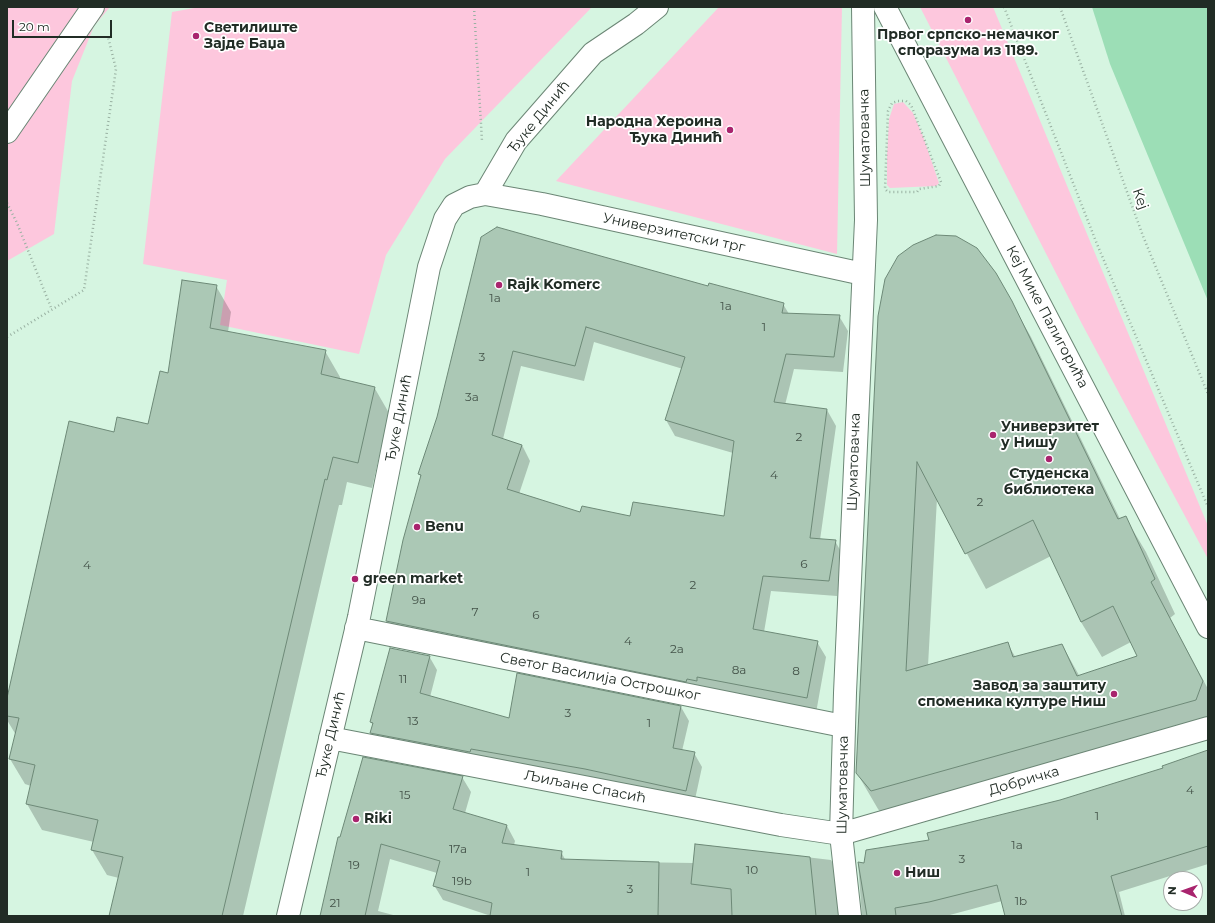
<!DOCTYPE html>
<meta charset="utf-8">
<style>
body{margin:0}
#map{position:relative;width:1215px;height:923px;overflow:hidden;background:#d6f5e1;font-family:Montserrat,sans-serif}
canvas{display:block}
.frame{position:absolute;inset:0;border:8px solid #212c25;pointer-events:none}
.north{position:absolute;left:1163px;top:871px;width:40px;height:40px;box-sizing:border-box;background:#fff;border:1px solid #a6aba8;border-radius:50%;rotate:272deg;font-size:11px;font-weight:700;line-height:16px;text-align:center;color:#212c25}
.north::after{content:'';display:block;margin:auto;width:14px;height:18px;background:#a9246e;clip-path:polygon(50% 0,100% 100%,50% 72%,0 100%)}
.scale{position:absolute;left:12px;top:20px;width:100px;height:18px;box-sizing:border-box;border:2px solid #212c25;border-top:0;padding-left:5px;font-size:12px;line-height:14px;white-space:nowrap;color:#212c25;-webkit-text-stroke:3px #fff;paint-order:stroke}
</style>
<div id="map">
<canvas width="1215" height="923"></canvas>
<div class="frame"></div>
<div class="north">N</div>
<div class="scale">20 m</div>
</div>
<script>
const ctx = document.querySelector('canvas').getContext('2d');
ctx.lineJoin = 'round';
function paint(path, color) { ctx.fillStyle = color; ctx.fill(path, 'evenodd'); }
const poly = rows => new Path2D(rows.map(r => 'M' + r).join(''));
function trace(path, color, width, dash) { ctx.strokeStyle = color; ctx.lineWidth = width; ctx.lineCap = dash ? 'butt' : 'round'; ctx.setLineDash(dash || []); ctx.stroke(path); }
function label(font, color, halo, rows, align = 'center') {
  ctx.font = font + ' Montserrat,sans-serif'; ctx.lineWidth = 3.5; ctx.setLineDash([]); ctx.textBaseline = 'middle'; ctx.strokeStyle = halo; ctx.fillStyle = color; for (const [text, x, y, turn = 0] of rows) {
    ctx.save(); ctx.translate(x, y); ctx.rotate((+turn || 0) * Math.PI / 180); ctx.textAlign = isNaN(turn) ? turn : align; if (halo) ctx.strokeText(text, 0, 0); ctx.fillText(text, 0, 0); ctx.restore();
  }
}
paint(poly([
 [7,7,110,7,94,26,72,81,54,234,7,261],
 [200,7,592,7,445,159,386,255,359,354,220,325,227,280,143,264,172,12],
 [719,7,842,7,837,254,556,181],
 [920,7,993,7,1208,526,1208,559,1082,324],
 [903,102,913,113,923,136,939,183,936,186,890,188,887,185,887,155,889,119,894,104]
]), '#fdc7dd');
paint(poly([
 [1092,7,1208,7,1208,301,1110,64]
]), '#9cdeb6');
paint(poly([
 [482,238,783,304,789,314,839,316,848,331,843,372,794,369,785,405,827,410,836,426,820,540,835,541,844,557,837,596,771,591,764,632,817,642,826,657,816,713,396,636,387,621,421,477,419,474,438,417],
 [594,342,683,369,666,420,675,436,733,453,725,517,631,517,581,513,519,494,530,461,522,445,503,439,521,366,584,381],
 [995,274,1031,337,1120,519,1125,517,1146,552,1175,614,1170,618,1208,689,1208,737,892,826,878,809,857,773,879,317],
 [937,498,986,589,1051,556,1081,622,1102,657,1131,642,1138,657,1080,677,1062,645,1016,658,1007,643,928,666],
 [216,286,231,312,228,332,325,351,340,377,340,380,374,387,389,413,372,488,347,482,342,505,339,505,243,916,110,916,119,878,107,875,92,850,94,842,42,830,27,804,31,786,25,784,10,759,16,735,7,720,7,702,115,433,149,425,169,374],
 [429,656,437,670,430,697,510,719,681,707,689,721,682,751,694,753,702,767,694,804,379,747,371,733,373,726,371,722],
 [1208,751,1208,864,1119,892,1125,916,1006,916,1002,901,946,916,862,916,858,863,865,864,930,840,1165,769],
 [462,777,471,792,465,813,507,826,515,841,514,845,561,852,566,861,694,863,696,844,831,860,839,875,844,916,491,916,443,900,434,885,437,873,390,859,378,911,397,916,322,916,339,838]
]), '#0003');
const building = poly([
 [497,227,708,286,709,283,784,303,782,313,840,315,834,357,786,354,774,402,827,409,810,538,836,540,829,581,763,576,753,629,818,641,807,698,697,677,697,681,687,679,686,682,386,621,403,540,421,475,418,474,437,417,481,237,497,227],
 [586,327,685,357,665,420,734,441,724,516,633,502,630,516,582,506,580,512,507,489,522,445,492,435,513,351,575,366,586,327],
 [936,235,956,236,977,248,996,273,1012,301,1118,519,1126,516,1155,579,1151,582,1203,681,1196,700,871,791,856,773,878,316,885,279,898,256,913,245,936,235],
 [917,462,965,554,1033,520,1081,622,1113,606,1137,656,1077,676,1062,644,1013,657,1008,642,906,671,917,462],
 [182,280,217,285,210,328,326,350,321,374,375,387,358,463,333,457,327,480,325,479,222,916,109,916,123,857,91,850,98,820,26,804,35,765,9,759,19,718,7,716,7,698,69,421,114,432,117,417,148,424,160,371,168,373,182,280],
 [390,648,430,656,420,693,509,718,517,673,681,706,673,748,695,752,686,791,585,769,471,749,470,752,370,733,373,723,370,722,390,648],
 [1208,750,1208,846,1111,876,1122,916,1005,916,997,885,929,902,895,908,896,916,867,916,858,862,864,863,866,850,929,840,927,833,1060,800,1163,768,1162,766,1208,750],
 [363,757,463,776,453,809,507,825,502,843,562,851,561,859,659,862,658,916,490,916,492,903,433,886,440,861,381,844,365,916,320,916,338,837,340,837,363,757],
 [695,844,810,857,816,916,732,916,731,889,691,884,695,844]
]);
paint(building, '#abc8b5');
trace(building, '#6d8977', 1);
const street = poly([
 [885,7,1208,627],
 [7,132,93,7],
 [485,194,516,141,593,53,636,24,657,7],
 [356,628,843,726],
 [330,738,781,825,841,834,1208,728],
 [288,916,359,617,429,267,445,219,454,205,470,197,485,194,542,204,863,274],
 [850,916,841,834,845,693,866,220,863,7]
]);
trace(street, '#6b8675', 24);
trace(poly([
 [474,7,482,141],
 [1004,7,1097,244,1208,507],
 [1060,7,1143,236,1208,394],
 [898,101,906,101,911,105,941,182,939,186,919,189,917,192,888,192,885,189,888,111,892,103,898,101],
 [7,203,17,223,52,310],
 [7,337,84,290,116,69,108,37]
]), '#99b1a2', 2.5, [1, 3]);
trace(street, '#fff', 22);
for (const [x, y, r, color] of [
 [968,20,4,"#a9246e"],
 [196,36,4,"#a9246e"],
 [730,130,4,"#a9246e"],
 [499,285,4,"#a9246e"],
 [993,435,4,"#a9246e"],
 [1049,459,4,"#a9246e"],
 [417,527,4,"#a9246e"],
 [355,579,4,"#a9246e"],
 [1114,694,4,"#a9246e"],
 [356,819,4,"#a9246e"],
 [897,873,4,"#a9246e"]
]) { const dot = new Path2D(); dot.arc(x, y, r, 0, 2 * Math.PI); ctx.fillStyle = color; ctx.fill(dot); trace(dot, '#fff', 1.5); }
label('12px', '#445349', null, [
 ["1a",495,298],
 ["1a",726,306],
 ["1",764,327],
 ["3",482,357],
 ["3a",472,397],
 ["2",799,437],
 ["4",774,475],
 ["2",980,502],
 ["6",804,564],
 ["4",87,565],
 ["2",693,585],
 ["9a",419,600],
 ["7",475,612],
 ["6",536,615],
 ["4",628,641],
 ["2a",677,649],
 ["8a",739,670],
 ["8",796,671],
 ["11",403,679],
 ["3",568,713],
 ["13",413,721],
 ["1",649,723],
 ["4",1190,790],
 ["15",405,795],
 ["1",1097,816],
 ["1a",1017,845],
 ["17a",458,849],
 ["3",962,859],
 ["19",354,865],
 ["10",752,870],
 ["1",528,872],
 ["19b",462,881],
 ["3",630,889],
 ["1b",1021,901],
 ["21",335,903]
]);
label('bold 14px', '#212c25', '#fff', [
 ["Светилиште",204,28],
 ["Зајде Баџа",204,44],
 ["Првог српско-немачког",968,35,"center"],
 ["споразума из 1189.",968,51,"center"],
 ["Народна Хероина",722,122,"right"],
 ["Ђука Динић",722,138,"right"],
 ["Rajk Komerc",507,285],
 ["Универзитет",1001,427],
 ["у Нишу",1001,443],
 ["Студенска",1049,474,"center"],
 ["библиотека",1049,490,"center"],
 ["Benu",425,527],
 ["green market",363,579],
 ["Завод за заштиту",1106,686,"right"],
 ["споменика културе Ниш",1106,702,"right"],
 ["Riki",364,819],
 ["Ниш",905,873]
], 'left');
label('14px', '#212c25', '#fff', [
 ["Ђуке Динић",539,117,-51],
 ["Шуматовачка",865,138,-91],
 ["Кеј",1140,199,70],
 ["Универзитетски трг",674,233,12],
 ["Кеј Мике Палигорића",1047,317,62],
 ["Ђуке Динић",399,418,-79],
 ["Шуматовачка",854,462,-88],
 ["Светог Василија Острошког",600,677,11],
 ["Ђуке Динић",331,735,-77],
 ["Добричка",1024,781,-16],
 ["Шуматовачка",843,785,-89],
 ["Љиљане Спасић",585,787,11]
]);
</script>
